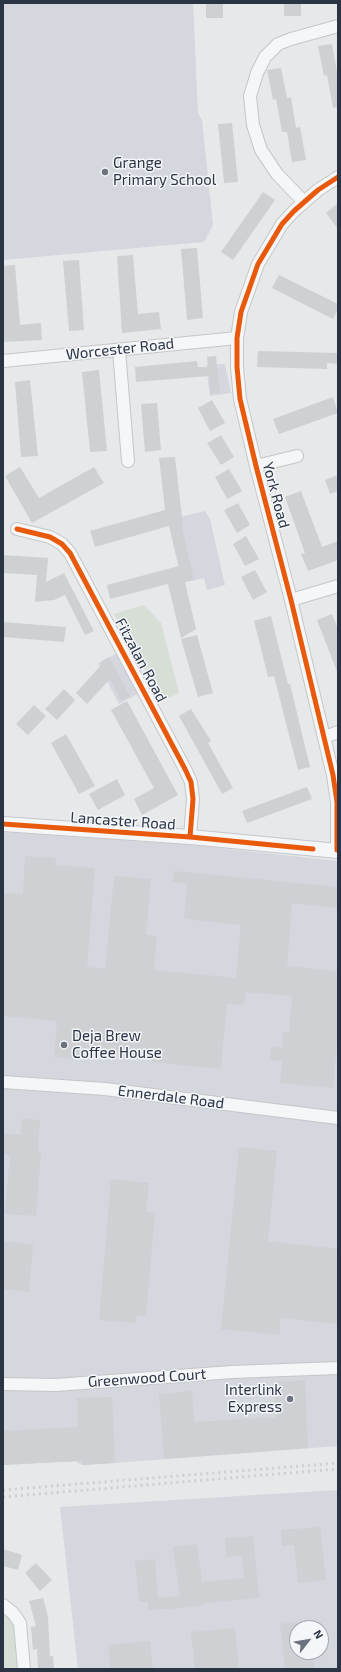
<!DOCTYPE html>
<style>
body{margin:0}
#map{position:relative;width:341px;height:1672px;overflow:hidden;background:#e6e8ea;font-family:"Exo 2",sans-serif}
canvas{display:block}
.frame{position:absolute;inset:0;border:4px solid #2b3445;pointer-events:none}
.north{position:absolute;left:289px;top:1620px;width:40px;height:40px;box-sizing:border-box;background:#f4f6f9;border:1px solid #a4a8b1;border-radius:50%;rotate:59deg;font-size:11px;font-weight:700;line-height:16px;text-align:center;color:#2b3445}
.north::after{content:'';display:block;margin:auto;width:14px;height:18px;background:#6c737f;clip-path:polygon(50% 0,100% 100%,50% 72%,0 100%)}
</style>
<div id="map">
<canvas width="341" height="1672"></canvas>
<div class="frame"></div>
<div class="north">N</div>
</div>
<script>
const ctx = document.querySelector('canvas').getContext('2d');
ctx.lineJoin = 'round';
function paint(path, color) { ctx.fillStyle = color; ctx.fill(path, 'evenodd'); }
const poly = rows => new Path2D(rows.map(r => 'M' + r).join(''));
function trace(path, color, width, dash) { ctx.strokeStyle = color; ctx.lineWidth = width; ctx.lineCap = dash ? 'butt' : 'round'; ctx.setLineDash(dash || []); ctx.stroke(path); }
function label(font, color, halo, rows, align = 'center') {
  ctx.font = font + ' "Exo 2",sans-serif'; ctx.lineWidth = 3; ctx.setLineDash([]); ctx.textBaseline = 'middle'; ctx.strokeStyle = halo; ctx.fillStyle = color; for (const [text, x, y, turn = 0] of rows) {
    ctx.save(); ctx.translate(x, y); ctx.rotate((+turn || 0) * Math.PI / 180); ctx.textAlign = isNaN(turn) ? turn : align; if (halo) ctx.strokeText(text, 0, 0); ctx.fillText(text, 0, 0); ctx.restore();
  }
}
paint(poly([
 [3,3,193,3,198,113,202,120,213,225,204,242,3,260],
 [225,364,231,393,210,396,206,365],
 [205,511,210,519,225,585,207,590,204,578,182,583,168,520],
 [118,653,139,693,119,704,98,663],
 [3,832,192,845,338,861,338,1446,115,1463,82,1465,75,1461,3,1465],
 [338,1490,338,1669,78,1669,60,1507],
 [297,1628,321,1628,321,1652,297,1652]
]), '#d4d7dd');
paint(poly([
 [144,605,161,623,179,693,162,701,114,614],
 [3,1612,8,1616,16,1626,18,1669,3,1669]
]), '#d6ded6');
paint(poly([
 [206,3,223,3,223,18,206,18],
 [284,3,301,3,301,16,284,16],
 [332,44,338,77,338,107,333,108,327,75,324,76,318,46],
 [281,68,287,98,291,97,296,128,300,127,306,160,292,162,287,132,282,132,276,99,273,100,267,70],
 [232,123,238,182,224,183,218,124],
 [263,192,275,200,233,260,221,252],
 [338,203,338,229,326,213],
 [197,248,203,318,187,320,181,249],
 [133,255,138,314,159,312,161,329,122,333,117,256],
 [79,260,84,330,69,331,63,261],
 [15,265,20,325,41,323,42,340,3,342,3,266],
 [279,275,338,304,338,309,333,319,272,288],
 [258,351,338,353,338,364,327,363,327,369,257,367],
 [216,356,220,393,210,394,209,376,136,382,135,367,197,361,198,367,208,367,207,357],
 [99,370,107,451,90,452,82,372],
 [30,380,38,456,21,457,15,382],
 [333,397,338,413,279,434,273,419],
 [212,400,225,423,210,431,198,408],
 [157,403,161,450,145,452,141,404],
 [221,435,234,457,221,465,207,443],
 [175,457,183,526,182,527,194,580,185,582,196,629,181,638,168,584,110,599,107,585,179,566,169,526,95,547,90,531,165,510,159,458],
 [20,467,39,498,94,467,104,483,32,523,5,476],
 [229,469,242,491,227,499,215,477],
 [338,475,338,491,330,494,325,480],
 [301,491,322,547,338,541,338,560,308,571,301,554,305,553,285,497],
 [238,503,250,525,237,533,224,510],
 [246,536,259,559,245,566,233,544],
 [3,555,48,558,46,582,64,573,94,631,85,635,65,595,54,600,35,602,37,575,3,573],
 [255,570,267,592,253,600,241,577],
 [332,614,338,629,338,674,317,620],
 [271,616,288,684,290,684,310,767,298,770,274,676,268,677,254,621],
 [3,622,66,627,64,642,3,637],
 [197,635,213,693,198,697,181,639],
 [109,657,130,696,121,701,110,679,87,704,76,693,102,664,101,662],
 [64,689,75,700,57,720,45,709],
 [127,701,178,795,142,815,134,799,154,788,111,710],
 [34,705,46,716,28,735,16,724],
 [191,709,211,741,208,743,233,788,222,794,179,716],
 [66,734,95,786,79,794,51,743],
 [117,779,125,795,98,810,89,794],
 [307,787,312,799,247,823,242,811],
 [25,856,56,858,55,865,95,868,87,967,105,969,114,876,151,879,146,935,157,936,154,970,236,978,241,925,184,919,187,884,173,882,174,871,338,887,338,908,292,903,287,966,338,971,338,1032,333,1088,280,1083,282,1061,270,1060,271,1047,282,1048,283,1032,289,1032,292,996,246,992,244,1005,227,1004,221,1069,152,1062,153,1055,79,1048,78,1059,54,1057,57,1021,3,1016,3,893,23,894],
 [22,1119,40,1120,38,1152,41,1152,36,1216,5,1214,10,1155,3,1154,3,1133,21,1135],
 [239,1147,277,1151,268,1241,338,1249,338,1324,280,1318,280,1335,221,1329],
 [111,1179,149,1183,146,1212,155,1213,146,1316,137,1315,136,1323,99,1320],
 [3,1241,33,1245,29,1292,3,1289],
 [305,1380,308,1448,164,1459,159,1394,192,1391,194,1422,276,1417,274,1382],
 [112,1397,115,1463,82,1465,82,1461,3,1465,3,1431,78,1427,77,1398],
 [320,1527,326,1580,298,1583,294,1545,282,1546,281,1530],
 [253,1536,259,1598,205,1603,205,1605,181,1608,148,1610,148,1601,139,1602,135,1561,155,1559,158,1598,180,1596,173,1547,197,1544,202,1582,244,1578,242,1556,226,1557,225,1538],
 [3,1549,22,1555,18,1570,3,1566],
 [36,1563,52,1580,40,1591,25,1573],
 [43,1598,48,1616,50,1656,53,1656,54,1669,38,1669,37,1649,33,1650,31,1627,36,1626,29,1601],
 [297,1622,297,1652,312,1652,314,1669,285,1669,280,1624],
 [235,1628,239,1669,195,1669,191,1632],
 [150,1641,153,1669,111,1669,108,1645]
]), '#ced0d3');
const minor = poly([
 [304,202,277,174,261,150,253,125,250,96,257,73,265,57,278,44,291,39,338,26],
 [119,350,128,461],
 [3,361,237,338],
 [256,466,297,456],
 [17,529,50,537,62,544,70,553,185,769,191,782,193,799,190,837],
 [291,600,338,586],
 [325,737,338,732],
 [337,850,337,802,333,775,291,600,256,466,240,399,237,367,237,338,241,312,258,264,282,224,294,211,318,190,338,177],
 [3,1082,105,1089,338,1118],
 [3,1384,56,1385,232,1372,338,1368],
 [3,1605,13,1613,20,1623,24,1669]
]);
const tertiary = poly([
 [3,824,190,837,338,851]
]);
trace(minor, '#c4c6c8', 14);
trace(tertiary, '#c4c6c8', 16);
trace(minor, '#f5f6f7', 12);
trace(tertiary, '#f5f6f7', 14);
trace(poly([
 [3,1490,338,1463],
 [3,1497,338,1469]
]), '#cecfd2', 3, [2, 4]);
trace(poly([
 [17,529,50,537,62,544,70,553,185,769,191,782,193,799,190,837],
 [3,824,190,837,313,849],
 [337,850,337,802,333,775,291,600,256,466,240,399,237,367,237,338,241,312,258,264,282,224,294,211,318,190,338,177]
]), '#e8590c', 5);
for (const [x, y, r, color] of [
 [105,172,4,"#6c737f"],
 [64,1045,4,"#6c737f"],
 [290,1399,4,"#6c737f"]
]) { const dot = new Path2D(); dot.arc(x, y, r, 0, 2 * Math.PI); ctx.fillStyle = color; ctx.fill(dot); trace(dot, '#f4f6f9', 1.5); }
label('15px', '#2b3445', '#f4f6f9', [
 ["Grange",113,163],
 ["Primary School",113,180],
 ["Deja Brew",72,1036],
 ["Coffee House",72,1053],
 ["Interlink",282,1390,"right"],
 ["Express",282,1407,"right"]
], 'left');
label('15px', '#2b3445', '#f4f6f9', [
 ["Worcester Road",120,349,-6],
 ["York Road",276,495,75],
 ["Fitzalan Road",141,660,62],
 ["Lancaster Road",123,821,4],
 ["Ennerdale Road",171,1097,7],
 ["Greenwood Court",147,1378,-4]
]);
</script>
